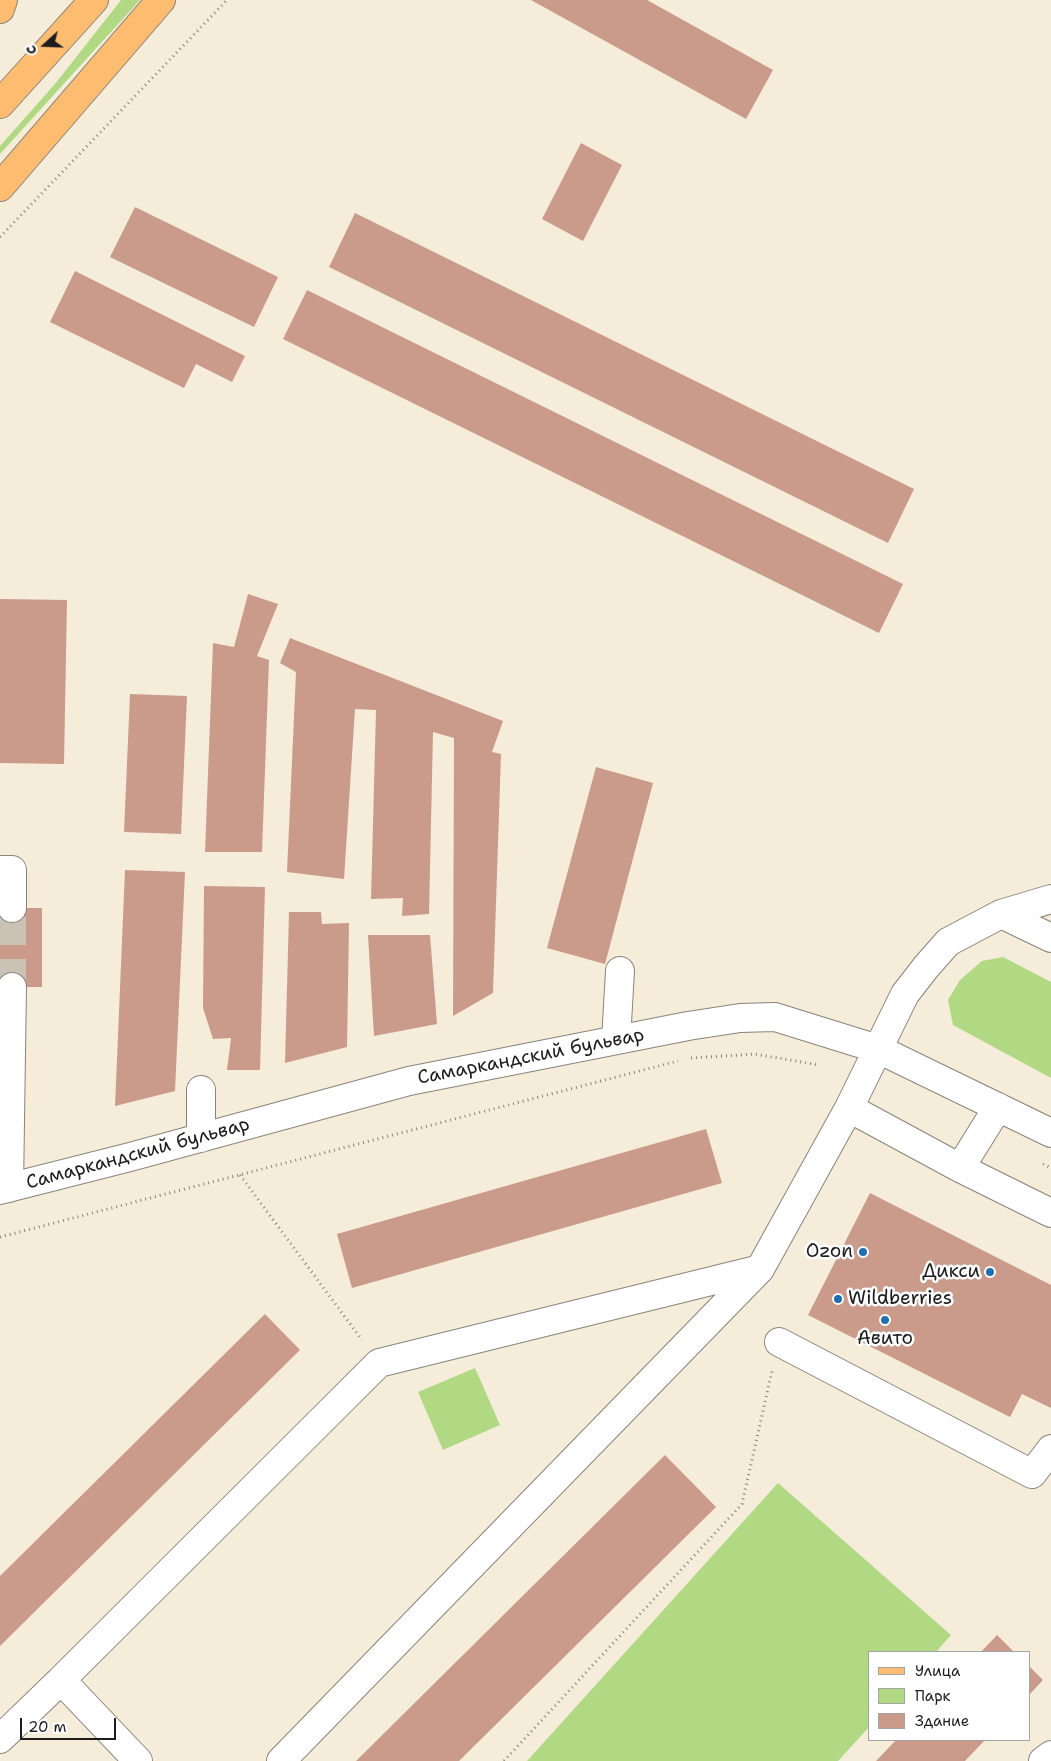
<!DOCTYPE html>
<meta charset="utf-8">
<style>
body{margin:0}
#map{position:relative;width:1051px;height:1761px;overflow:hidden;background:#f6ecda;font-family:"Shantell Sans",sans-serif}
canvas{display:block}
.legend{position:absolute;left:868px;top:1651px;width:162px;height:90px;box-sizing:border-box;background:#fff;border:1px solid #a4a4a4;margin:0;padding:6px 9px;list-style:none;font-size:15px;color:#1c1c1c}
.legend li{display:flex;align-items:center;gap:10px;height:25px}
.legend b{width:25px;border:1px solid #a4a4a4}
.north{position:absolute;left:20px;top:20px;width:50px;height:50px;-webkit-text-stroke:4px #fff;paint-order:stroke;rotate:250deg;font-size:14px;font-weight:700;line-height:20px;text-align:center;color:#1c1c1c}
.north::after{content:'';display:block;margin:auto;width:18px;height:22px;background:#1c1c1c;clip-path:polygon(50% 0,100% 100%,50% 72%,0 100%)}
.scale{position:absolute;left:20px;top:1718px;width:96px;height:22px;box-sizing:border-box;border:2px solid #1c1c1c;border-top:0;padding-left:6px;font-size:15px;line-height:18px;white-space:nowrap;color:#1c1c1c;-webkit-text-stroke:4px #fff;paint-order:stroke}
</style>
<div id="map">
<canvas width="1051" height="1761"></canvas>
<ul class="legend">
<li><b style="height:6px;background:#febc70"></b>Улица</li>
<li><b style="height:14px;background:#b1d983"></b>Парк</li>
<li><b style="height:14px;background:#ca9b8b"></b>Здание</li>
</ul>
<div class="north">С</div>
<div class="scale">20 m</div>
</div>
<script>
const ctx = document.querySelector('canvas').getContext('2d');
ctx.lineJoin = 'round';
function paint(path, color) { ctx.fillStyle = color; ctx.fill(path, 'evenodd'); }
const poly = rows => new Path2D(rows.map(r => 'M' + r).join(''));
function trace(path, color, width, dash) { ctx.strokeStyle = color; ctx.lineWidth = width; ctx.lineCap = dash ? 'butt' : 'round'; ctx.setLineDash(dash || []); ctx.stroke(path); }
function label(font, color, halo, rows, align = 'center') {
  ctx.font = font + ' "Shantell Sans",sans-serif'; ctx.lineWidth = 5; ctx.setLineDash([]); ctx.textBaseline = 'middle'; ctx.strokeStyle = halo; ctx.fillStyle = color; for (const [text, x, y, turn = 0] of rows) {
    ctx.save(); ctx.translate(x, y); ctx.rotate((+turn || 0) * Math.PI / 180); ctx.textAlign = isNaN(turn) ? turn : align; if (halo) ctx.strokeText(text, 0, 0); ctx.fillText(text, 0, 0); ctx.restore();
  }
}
paint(poly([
 [121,0,140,0,0,154,0,146,55,84],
 [1003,957,1051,982,1051,1078,953,1025,948,1000,960,980,982,961],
 [475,1368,500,1425,443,1450,418,1392],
 [778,1483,951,1635,936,1652,870,1652,870,1726,838,1761,527,1761]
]), '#b1d983');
paint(poly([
 [531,0,647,0,773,70,746,119],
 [581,143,622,165,583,241,542,219],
 [135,207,278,277,254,327,110,257],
 [355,213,914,489,888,543,329,267],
 [75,271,245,356,232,382,196,364,184,388,50,322],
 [307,290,903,584,879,633,283,339],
 [248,594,278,604,257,656,269,660,262,852,205,852,213,643,234,647],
 [0,599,67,600,64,764,0,763],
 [290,638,503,721,492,752,501,754,493,993,453,1016,454,738,433,732,429,914,402,916,403,898,371,899,376,710,355,709,344,879,287,872,296,672,280,663],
 [130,694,187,696,181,834,124,832],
 [596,767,653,783,605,964,547,948],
 [125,870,185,872,175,1091,115,1106],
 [204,886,265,887,260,1070,227,1070,231,1038,213,1039,203,1008],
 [0,908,42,908,42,987,0,987],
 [289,912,321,912,322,924,349,923,347,1047,285,1063],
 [368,935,430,935,437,1024,374,1036],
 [706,1129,722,1183,352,1288,337,1234],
 [870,1193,1051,1285,1051,1408,1022,1394,1010,1417,808,1315],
 [265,1314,300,1350,0,1646,0,1576],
 [665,1455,716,1507,459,1761,356,1761],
 [997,1635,1014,1652,981,1652],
 [1030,1667,1043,1680,1030,1694],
 [896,1740,985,1740,965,1761,876,1761]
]), '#ca9b8b');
trace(poly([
 [12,987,12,908]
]), '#cac2b4', 28, [28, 14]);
const minor = poly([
 [0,870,12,870,12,908],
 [1001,914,1051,938],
 [616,1040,620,971],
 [201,1090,201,1138],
 [998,1107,960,1168,1051,1213],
 [849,1108,960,1168],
 [9,1188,12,987],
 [0,1190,130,1157,409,1081,688,1026,740,1018,775,1017,878,1049,1051,1133],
 [779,1342,1032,1474,1051,1449],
 [0,1739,61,1680],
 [138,1761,61,1680,379,1363,760,1269],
 [281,1761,760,1269,849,1108,905,994,926,967,948,942,1001,914,1051,899],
 [1043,1761,1051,1755]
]);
const major = poly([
 [0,9,3,0],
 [0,104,94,0],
 [0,187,161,0]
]);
trace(minor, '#89847b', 30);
trace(major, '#89847b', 30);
trace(poly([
 [0,237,227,0],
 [691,1058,755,1054,819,1065],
 [1043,1164,1051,1168],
 [240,1175,362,1340],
 [0,1237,678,1061],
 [504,1761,742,1504,772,1371]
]), '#89847b', 3, [1, 4]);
trace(minor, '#fff', 28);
trace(major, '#febc70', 28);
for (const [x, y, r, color] of [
 [863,1252,5,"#1f6fb2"],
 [990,1272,5,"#1f6fb2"],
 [838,1299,5,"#1f6fb2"],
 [885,1320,5,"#1f6fb2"]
]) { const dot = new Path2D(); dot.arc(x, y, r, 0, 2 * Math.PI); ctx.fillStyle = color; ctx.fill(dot); trace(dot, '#fff', 2); }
label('19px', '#1c1c1c', '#fff', [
 ["Самаркандский бульвар",531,1057,-11],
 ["Самаркандский бульвар",138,1154,-15]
]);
label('19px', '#1c1c1c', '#fff', [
 ["Ozon",853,1252],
 ["Дикси",980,1272],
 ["Wildberries",848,1299,"left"],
 ["Авито",885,1339,"center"]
], 'right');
</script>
